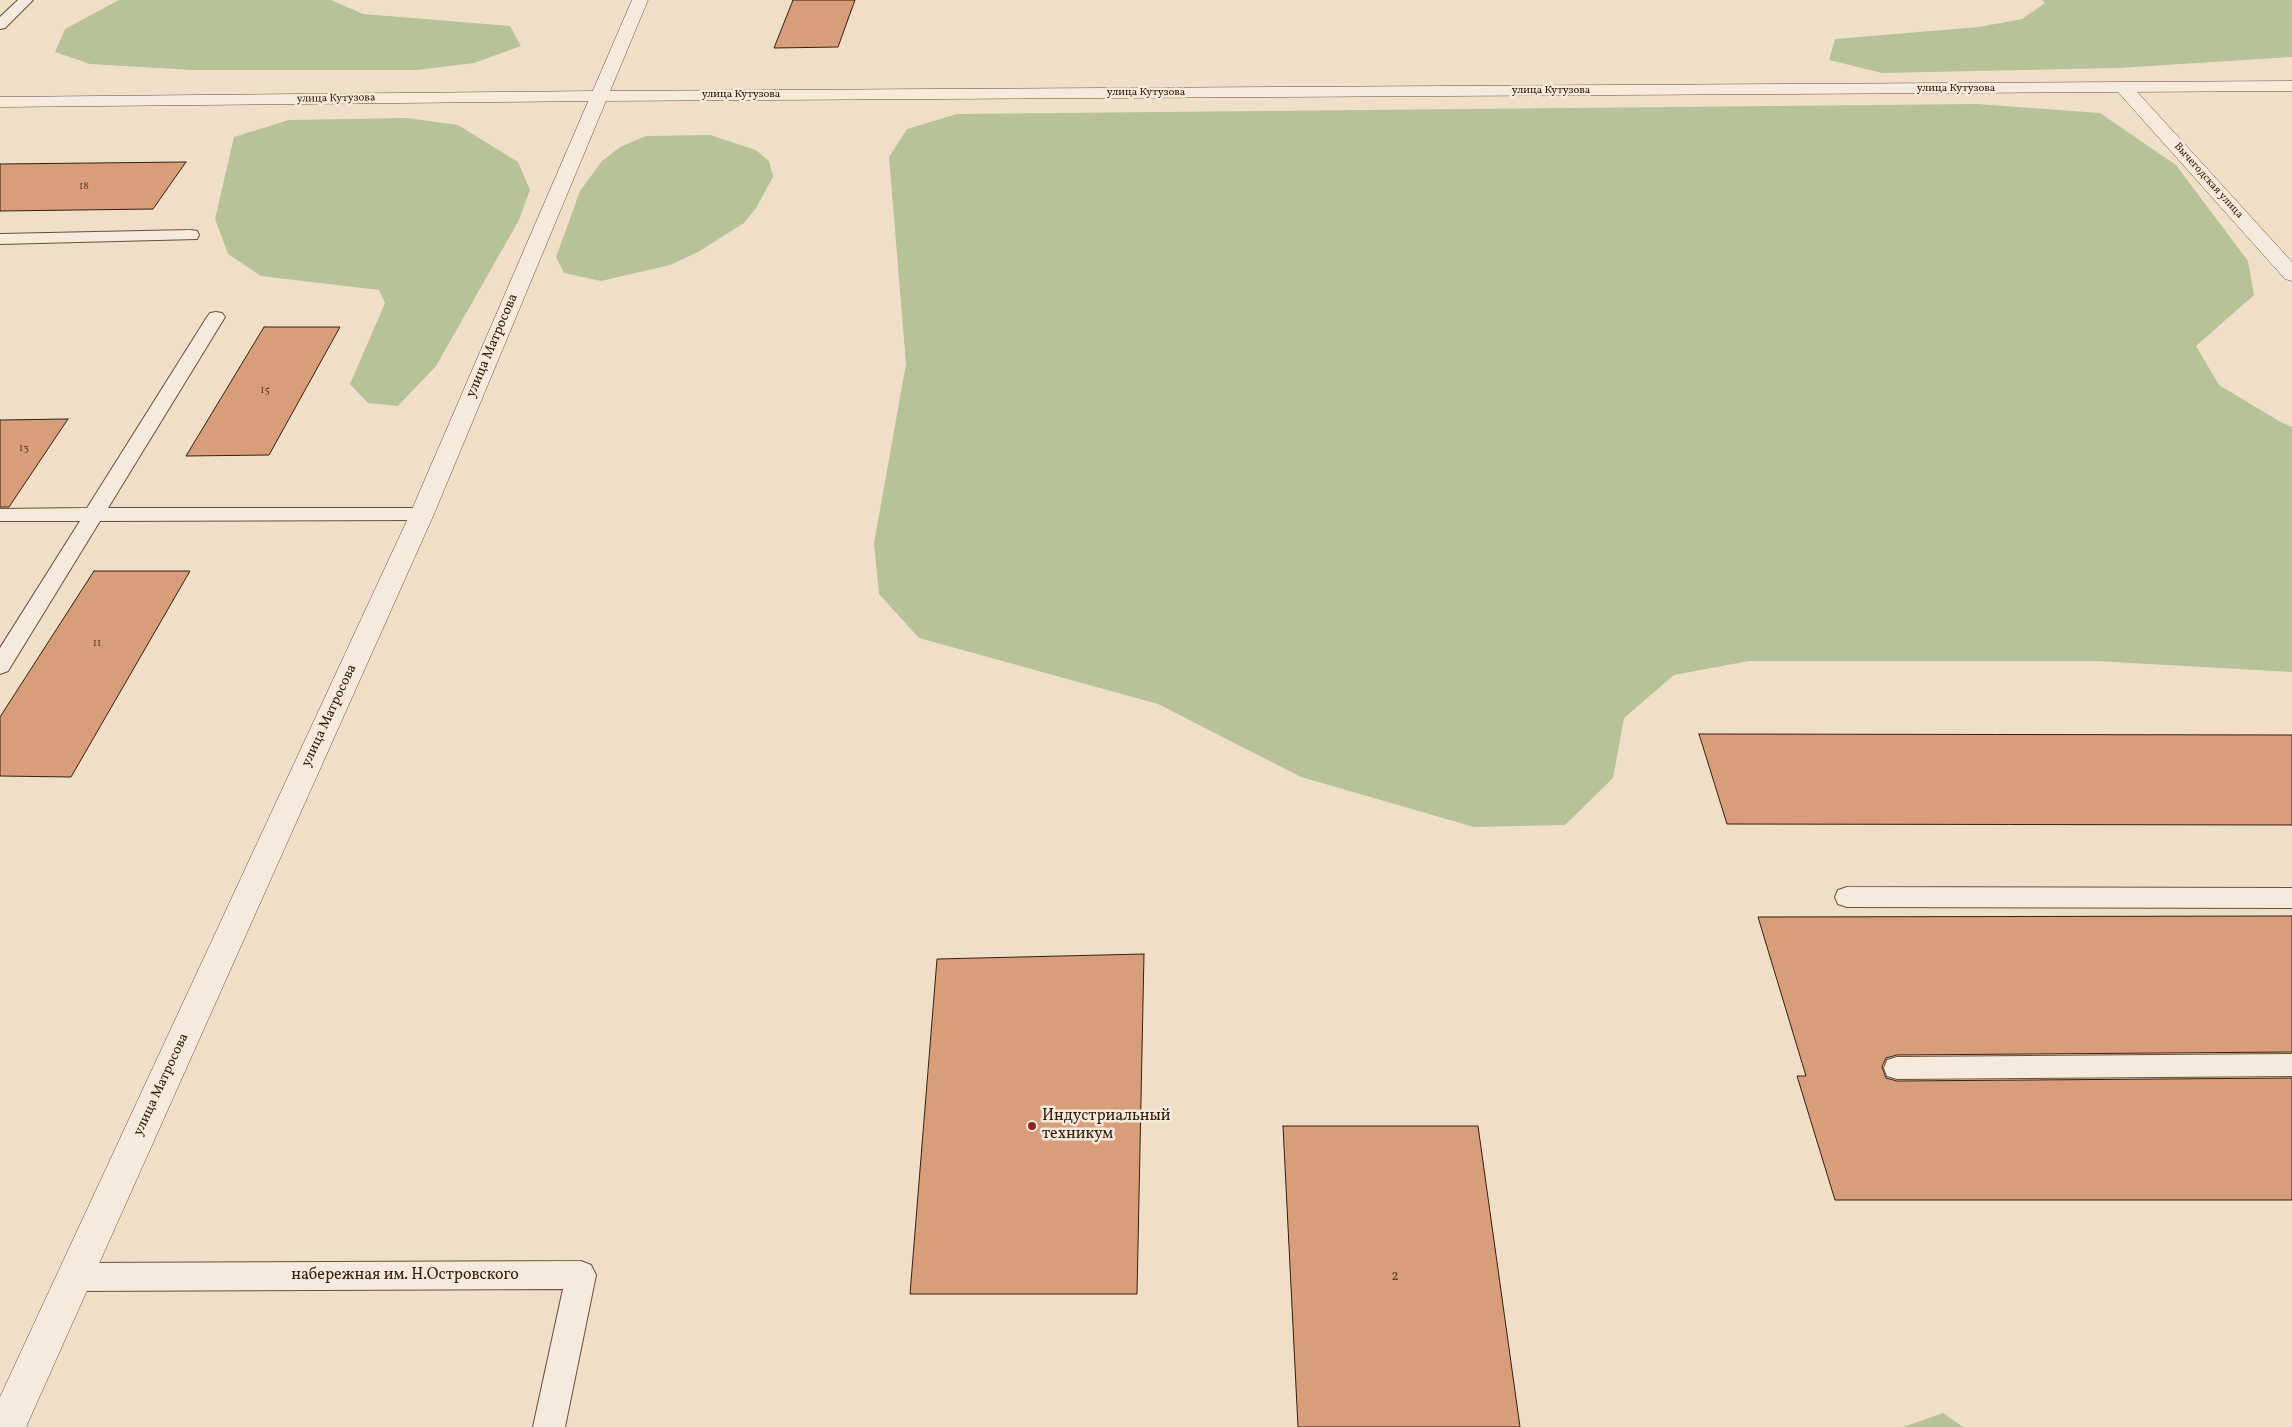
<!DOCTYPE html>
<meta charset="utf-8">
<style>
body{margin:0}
canvas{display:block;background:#f0dfc8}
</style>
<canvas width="2292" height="1427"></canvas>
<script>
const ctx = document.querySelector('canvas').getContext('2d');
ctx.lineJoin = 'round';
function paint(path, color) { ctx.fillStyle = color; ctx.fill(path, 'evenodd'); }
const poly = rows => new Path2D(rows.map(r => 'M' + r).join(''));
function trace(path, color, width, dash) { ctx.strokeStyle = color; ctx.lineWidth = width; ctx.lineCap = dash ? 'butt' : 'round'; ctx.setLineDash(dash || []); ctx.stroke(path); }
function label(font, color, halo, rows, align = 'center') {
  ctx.font = font + ' Vollkorn,serif'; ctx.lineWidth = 5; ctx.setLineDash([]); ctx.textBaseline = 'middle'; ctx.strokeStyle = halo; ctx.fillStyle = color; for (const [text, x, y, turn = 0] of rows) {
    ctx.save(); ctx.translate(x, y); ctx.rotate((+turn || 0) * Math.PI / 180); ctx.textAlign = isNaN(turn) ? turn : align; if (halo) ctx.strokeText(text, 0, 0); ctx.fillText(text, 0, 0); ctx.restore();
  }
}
paint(poly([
 [119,0,331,0,363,14,510,26,521,46,474,63,417,70,192,70,90,64,55,52,65,29],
 [2042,0,2292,0,2292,57,2118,68,1882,73,1829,60,1835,39,1979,27,2022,19,2045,3],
 [1977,104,2100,113,2176,165,2248,261,2254,295,2196,346,2219,385,2279,421,2292,427,2292,672,2095,661,1749,661,1674,675,1624,718,1613,778,1565,825,1474,827,1301,777,1158,704,919,638,879,594,874,543,906,364,889,157,907,129,957,114],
 [407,118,458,125,518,162,530,190,519,220,436,366,398,406,368,403,350,384,385,303,379,290,261,276,228,254,215,219,234,137,289,120],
 [710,135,756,150,769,161,773,177,756,208,744,223,698,252,670,265,601,281,564,273,556,257,580,191,602,161,620,147,646,136],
 [1943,1413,1963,1427,1903,1427]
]), '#b8c297');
const building = poly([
 [793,0,855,0,838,47,774,48,793,0],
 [186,162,153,209,0,211,0,164,186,162],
 [264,327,340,327,269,455,186,456,264,327],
 [68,419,9,507,0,507,0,420,68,419],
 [94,571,190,571,71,777,0,776,0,717,94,571],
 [1699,734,2292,735,2292,825,1727,824,1699,734],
 [2292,916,2292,1052,1897,1055,1886,1058,1882,1067,1886,1078,1897,1081,2292,1078,2292,1200,1835,1200,1797,1076,1806,1076,1758,917,2292,916],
 [1144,954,1137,1294,910,1294,937,959,1144,954],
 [1283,1126,1478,1126,1520,1427,1298,1427,1283,1126]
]);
paint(building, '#d89d7b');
trace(building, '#37200b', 1);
const service = poly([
 [18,0,33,0,5,28,0,29,0,17,18,0],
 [191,230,197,231,199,235,197,239,0,244,0,234,191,230],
 [216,312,222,313,225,317,108,508,422,508,429,510,432,514,429,518,422,520,100,521,8,671,0,674,0,648,80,521,0,521,0,509,87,508,207,317,210,313,216,312],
 [1847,887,2292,888,2292,908,1847,907,1838,904,1835,897,1838,890,1847,887],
 [2292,1054,2292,1076,1897,1079,1887,1076,1884,1068,1887,1060,1897,1057,2292,1054],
 [581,1261,591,1265,596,1275,565,1427,533,1427,563,1289,74,1291,64,1287,59,1277,64,1267,74,1263,581,1261]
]);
const minor = poly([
 [632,0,648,0,434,514,26,1427,0,1427,0,1397,410,514,632,0],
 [2124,83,2130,84,2292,262,2292,281,2285,279,2118,92,2115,88,2118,84,2124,83]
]);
const tertiary = poly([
 [2292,81,2292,91,598,101,0,107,0,97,598,91,2292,81]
]);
trace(service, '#65503a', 2);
trace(minor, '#65503a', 1);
trace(tertiary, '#65503a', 1);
paint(service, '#f5eadb');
paint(minor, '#f5eadb');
paint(tertiary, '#f5eadb');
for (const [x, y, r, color] of [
 [1032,1126,5,"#8f2418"]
]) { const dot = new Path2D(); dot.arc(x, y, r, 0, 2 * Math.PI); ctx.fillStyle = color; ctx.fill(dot); trace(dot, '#f5eadb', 2); }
label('11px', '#37200b', '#f5eadb', [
 ["улица Кутузова",1956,89],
 ["улица Кутузова",1551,91],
 ["улица Кутузова",1146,93],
 ["улица Кутузова",741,95],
 ["улица Кутузова",336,99,-1],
 ["Вычегодская улица",2208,181,48]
]);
label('11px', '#5f3f27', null, [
 ["18",84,187],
 ["15",265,391],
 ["13",24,449],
 ["11",97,644]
]);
label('14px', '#37200b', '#f5eadb', [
 ["улица Матросова",493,346,-67],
 ["улица Матросова",330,716,-65],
 ["улица Матросова",162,1085,-65]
]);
label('14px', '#5f3f27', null, [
 ["2",1395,1277]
]);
label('16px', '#37200b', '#f5eadb', [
 ["Индустриальный",1042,1117],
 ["техникум",1042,1135]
], 'left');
label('16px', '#37200b', '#f5eadb', [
 ["набережная им. Н.Островского",405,1276]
]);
</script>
